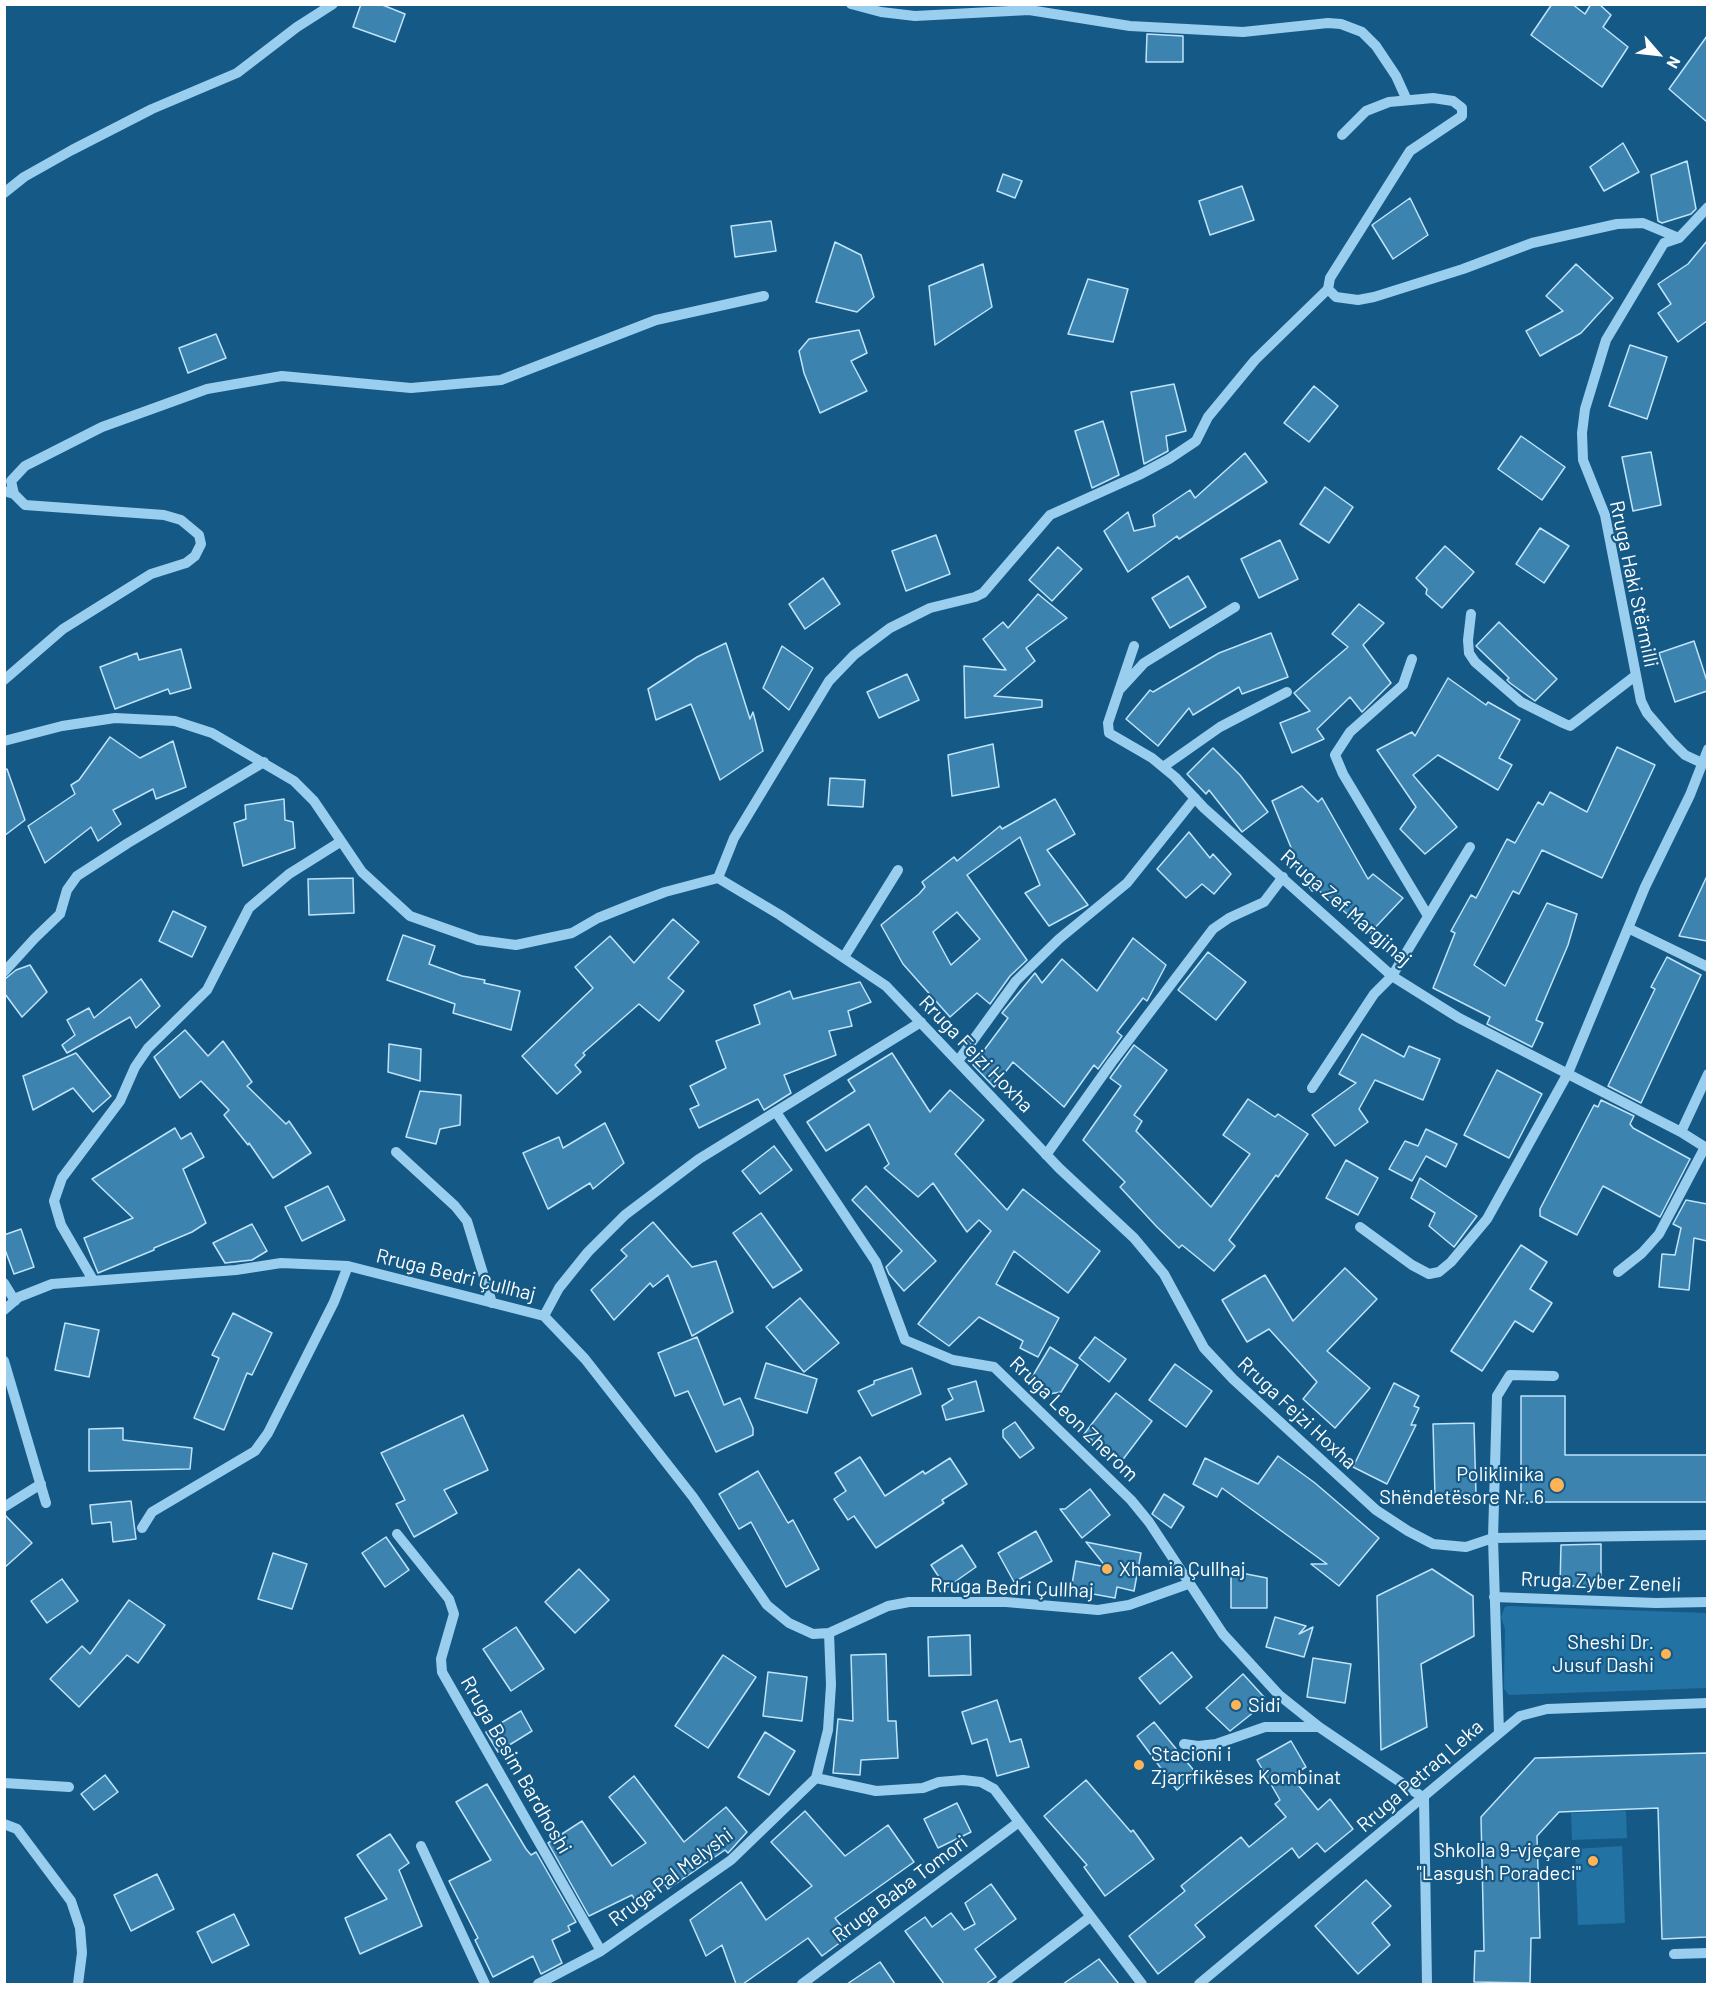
<!DOCTYPE html>
<meta charset="utf-8">
<style>
body{margin:0}
#map{position:relative;width:1712px;height:1989px;overflow:hidden;background:#155986;font-family:Barlow,sans-serif}
canvas{display:block}
.frame{position:absolute;inset:0;border:6px solid #fff;pointer-events:none}
.north{position:absolute;left:1628px;top:24px;width:60px;height:60px;-webkit-text-stroke:4px #155986;paint-order:stroke;rotate:118deg;font-size:16px;font-weight:700;line-height:24px;text-align:center;color:#fff}
.north::after{content:'';display:block;margin:auto;width:21px;height:27px;background:#fff;clip-path:polygon(50% 0,100% 100%,50% 72%,0 100%)}
</style>
<div id="map">
<canvas width="1712" height="1989"></canvas>
<div class="frame"></div>
<div class="north">N</div>
</div>
<script>
const ctx = document.querySelector('canvas').getContext('2d');
ctx.lineJoin = 'round';
function paint(path, color) { ctx.fillStyle = color; ctx.fill(path, 'evenodd'); }
const poly = rows => new Path2D(rows.map(r => 'M' + r).join(''));
function trace(path, color, width, dash) { ctx.strokeStyle = color; ctx.lineWidth = width; ctx.lineCap = dash ? 'butt' : 'round'; ctx.setLineDash(dash || []); ctx.stroke(path); }
function label(font, color, halo, rows, align = 'center') {
  ctx.font = font + ' Barlow,sans-serif'; ctx.lineWidth = 4.5; ctx.setLineDash([]); ctx.textBaseline = 'middle'; ctx.strokeStyle = halo; ctx.fillStyle = color; for (const [text, x, y, turn = 0] of rows) {
    ctx.save(); ctx.translate(x, y); ctx.rotate((+turn || 0) * Math.PI / 180); ctx.textAlign = isNaN(turn) ? turn : align; if (halo) ctx.strokeText(text, 0, 0); ctx.fillText(text, 0, 0); ctx.restore();
  }
}
paint(poly([
 [1508,1606,1707,1613,1707,1688,1509,1695,1504,1689,1505,1629,1501,1617,1505,1607],
 [1626,1811,1627,1838,1572,1840,1571,1813],
 [1622,1846,1625,1923,1578,1925,1575,1849]
]), '#2372a4');
const building = poly([
 [361,4,380,4,405,14,395,42,353,27,361,4],
 [1552,4,1572,4,1585,14,1591,4,1599,4,1611,15,1603,27,1628,47,1602,87,1531,35,1552,4],
 [1147,34,1183,36,1183,62,1146,62,1147,34],
 [1707,36,1707,122,1669,89,1707,36],
 [1623,143,1639,172,1604,191,1590,167,1623,143],
 [1687,161,1696,209,1691,214,1662,223,1658,221,1651,175,1687,161],
 [1003,174,1022,181,1015,198,997,191,1003,174],
 [1242,186,1254,220,1210,235,1199,201,1242,186],
 [1410,198,1428,235,1393,259,1372,225,1410,198],
 [771,221,776,251,735,257,731,226,771,221],
 [1707,241,1707,321,1678,342,1658,313,1671,304,1658,284,1688,264,1707,241],
 [835,242,861,255,874,297,857,312,816,302,835,242],
 [983,264,992,307,935,345,929,286,983,264],
 [1576,264,1613,298,1581,333,1540,356,1526,331,1563,311,1546,296,1576,264],
 [1088,279,1128,289,1113,342,1068,334,1088,279],
 [859,330,867,353,851,361,867,391,820,413,804,373,799,351,809,339,859,330],
 [216,334,226,358,188,373,179,348,216,334],
 [1630,345,1667,357,1647,419,1609,406,1630,345],
 [1174,384,1186,431,1166,436,1168,451,1144,464,1131,392,1174,384],
 [1314,386,1338,406,1309,442,1284,423,1314,386],
 [1103,421,1119,475,1092,488,1075,431,1103,421],
 [1521,436,1565,467,1542,500,1498,469,1521,436],
 [1651,452,1661,505,1633,511,1622,457,1651,452],
 [1245,453,1267,482,1179,539,1177,536,1128,572,1104,531,1128,512,1134,531,1155,526,1153,515,1190,490,1195,498,1245,453],
 [1325,487,1353,507,1329,543,1300,524,1325,487],
 [1540,528,1569,546,1544,583,1516,564,1540,528],
 [936,535,950,574,906,591,892,551,936,535],
 [1280,540,1298,579,1259,598,1241,559,1280,540],
 [1445,546,1474,572,1442,608,1426,594,1427,589,1416,578,1445,546],
 [1058,547,1082,569,1052,601,1029,580,1058,547],
 [1188,576,1206,607,1170,628,1152,598,1188,576],
 [823,578,840,604,805,629,789,604,823,578],
 [1038,594,1067,618,1026,648,1035,661,994,696,1042,700,1042,707,965,718,964,666,1006,670,983,639,1003,622,1008,628,1038,594],
 [1359,604,1384,623,1363,645,1391,683,1362,712,1350,697,1317,729,1324,739,1292,753,1280,723,1310,711,1294,693,1348,647,1332,634,1359,604],
 [1499,622,1557,679,1535,701,1510,683,1507,680,1509,678,1476,646,1499,622],
 [1271,633,1288,677,1242,694,1239,687,1193,715,1189,708,1158,746,1126,719,1150,690,1153,692,1219,653,1271,633],
 [1694,641,1707,681,1707,691,1675,702,1659,653,1694,641],
 [726,643,750,719,753,712,763,751,720,780,691,704,656,720,648,689,697,657,726,643],
 [782,646,813,668,789,710,763,688,782,646],
 [181,649,191,688,170,694,168,689,115,709,100,667,137,653,139,660,181,649],
 [907,674,919,700,879,718,867,692,907,674],
 [1448,678,1486,705,1488,702,1520,720,1499,758,1512,765,1498,790,1438,755,1413,775,1457,827,1425,854,1400,829,1416,807,1377,750,1412,732,1415,736,1448,678],
 [110,737,140,758,173,741,186,787,156,799,153,789,113,810,121,824,98,841,91,827,45,863,28,826,75,794,71,785,79,780,110,737],
 [993,744,999,787,952,796,948,755,993,744],
 [1617,747,1655,765,1602,878,1542,850,1519,894,1513,891,1474,965,1505,986,1547,903,1577,914,1568,945,1536,1020,1543,1023,1532,1047,1487,1024,1490,1017,1433,988,1455,933,1451,931,1471,895,1476,898,1507,839,1515,843,1538,802,1543,805,1550,792,1587,812,1617,747],
 [1213,748,1240,775,1268,812,1242,832,1209,790,1206,794,1187,774,1213,748],
 [7,769,25,820,4,836,4,770,7,769],
 [830,778,865,780,863,807,828,805,830,778],
 [1302,786,1318,802,1322,798,1368,879,1373,874,1403,898,1370,933,1317,889,1312,891,1287,853,1292,850,1272,801,1302,786],
 [284,799,285,820,293,822,295,848,243,866,234,823,246,819,245,805,284,799],
 [1055,799,1075,834,1047,850,1088,905,1049,926,1025,893,1040,885,1020,837,967,875,1027,960,1010,976,990,1004,977,993,950,1017,903,964,881,925,919,894,925,887,922,882,954,857,957,861,1000,826,1002,829,1055,799],
 [957,912,980,939,951,965,933,932,957,912],
 [1189,832,1210,858,1213,854,1231,874,1214,894,1202,884,1186,898,1157,869,1189,832],
 [1707,876,1707,941,1679,936,1707,876],
 [353,878,354,913,309,915,308,879,353,878],
 [173,911,206,927,192,957,159,941,173,911],
 [673,919,699,942,668,978,684,991,659,1021,639,1004,583,1053,585,1055,575,1065,581,1072,557,1094,522,1056,593,988,575,967,610,936,634,963,673,919],
 [403,935,435,946,429,964,462,976,485,980,484,983,520,991,511,1030,453,1013,455,1004,387,980,403,935],
 [1133,938,1166,965,1147,1001,1143,998,1117,1032,1122,1036,1098,1069,1094,1065,1064,1107,1013,1062,994,1087,973,1065,1008,1018,1002,1013,1035,973,1042,983,1062,959,1097,991,1133,938],
 [1208,952,1246,982,1216,1020,1178,990,1208,952],
 [1667,957,1701,975,1641,1103,1608,1086,1655,989,1651,987,1667,957],
 [30,965,47,992,22,1017,5,994,5,979,16,970,30,965],
 [141,979,160,1006,136,1028,130,1017,67,1053,62,1045,75,1035,67,1020,89,1008,94,1018,141,979],
 [860,982,871,1002,848,1011,852,1026,829,1031,836,1055,784,1075,791,1093,764,1110,758,1099,699,1128,690,1109,699,1105,690,1086,726,1068,716,1041,760,1024,754,1005,790,991,793,999,860,982],
 [185,1030,208,1056,223,1041,252,1082,247,1086,286,1124,289,1121,311,1153,273,1178,249,1143,248,1145,224,1115,229,1110,201,1081,180,1098,154,1057,185,1030],
 [1362,1034,1404,1057,1409,1046,1440,1059,1423,1100,1375,1080,1359,1109,1368,1122,1335,1146,1312,1115,1356,1083,1339,1074,1362,1034],
 [389,1044,421,1049,420,1081,388,1072,389,1044],
 [1134,1045,1167,1070,1134,1115,1142,1121,1136,1131,1211,1207,1250,1154,1223,1135,1248,1099,1275,1117,1278,1114,1308,1134,1278,1177,1276,1175,1229,1240,1235,1246,1214,1271,1182,1245,1179,1248,1157,1227,1120,1187,1125,1182,1083,1140,1121,1086,1110,1078,1134,1045],
 [76,1053,111,1096,93,1112,73,1088,33,1110,23,1076,76,1053],
 [892,1053,930,1112,950,1090,984,1120,955,1154,1007,1210,1023,1189,1100,1251,1068,1293,1014,1251,996,1284,1059,1318,1038,1357,1020,1348,1023,1341,979,1317,949,1346,918,1324,991,1231,979,1220,967,1232,933,1183,918,1197,884,1168,889,1164,869,1124,826,1151,807,1122,855,1091,848,1080,892,1053],
 [1497,1070,1542,1094,1509,1158,1464,1135,1497,1070],
 [420,1091,461,1095,460,1125,440,1129,436,1144,406,1137,420,1091],
 [1601,1100,1634,1116,1630,1124,1633,1128,1690,1159,1660,1217,1603,1186,1577,1235,1540,1216,1540,1209,1594,1105,1598,1107,1601,1100],
 [605,1123,624,1163,593,1189,590,1183,548,1209,523,1153,559,1137,563,1148,605,1123],
 [175,1128,181,1139,191,1133,204,1157,183,1169,206,1223,192,1232,154,1248,154,1250,98,1273,84,1238,133,1218,92,1179,175,1128],
 [1426,1129,1457,1144,1446,1167,1426,1156,1412,1181,1389,1169,1405,1141,1418,1146,1426,1129],
 [774,1146,792,1170,760,1194,742,1171,774,1146],
 [1346,1160,1378,1178,1358,1215,1326,1198,1346,1160],
 [1420,1178,1477,1216,1454,1247,1429,1226,1435,1213,1411,1198,1420,1178],
 [328,1186,345,1220,302,1241,285,1207,328,1186],
 [866,1186,936,1261,904,1291,889,1274,886,1267,902,1251,852,1200,866,1186],
 [1686,1200,1707,1204,1707,1241,1694,1238,1689,1290,1659,1287,1662,1254,1675,1255,1681,1228,1673,1224,1686,1200],
 [761,1213,802,1270,773,1288,733,1233,761,1213],
 [653,1222,692,1267,716,1261,733,1312,692,1336,668,1275,653,1287,650,1283,614,1320,591,1290,627,1256,621,1250,653,1222],
 [252,1224,267,1251,252,1260,225,1263,213,1243,252,1224],
 [21,1229,34,1267,14,1274,4,1247,4,1235,21,1229],
 [1521,1245,1547,1262,1530,1289,1552,1303,1533,1332,1515,1321,1482,1371,1451,1351,1521,1245],
 [1345,1268,1377,1299,1327,1351,1370,1388,1335,1428,1303,1399,1317,1382,1269,1329,1247,1342,1222,1300,1265,1275,1293,1321,1345,1268],
 [800,1298,839,1343,804,1372,766,1327,800,1298],
 [233,1313,272,1333,252,1375,247,1373,224,1430,194,1418,219,1358,212,1355,233,1313],
 [65,1323,99,1330,89,1377,55,1370,65,1323],
 [697,1337,724,1405,740,1398,753,1428,753,1435,716,1452,688,1391,675,1396,658,1353,697,1337],
 [1095,1337,1126,1359,1109,1382,1079,1358,1095,1337],
 [1050,1347,1078,1365,1061,1392,1049,1394,1029,1382,1050,1347],
 [766,1363,817,1379,807,1413,755,1398,766,1363],
 [1175,1364,1212,1391,1186,1427,1149,1400,1175,1364],
 [912,1368,921,1394,872,1416,858,1391,874,1384,874,1381,912,1368],
 [976,1381,984,1411,946,1420,942,1406,953,1399,948,1389,976,1381],
 [1394,1383,1419,1396,1414,1406,1419,1408,1411,1425,1416,1425,1387,1484,1353,1467,1394,1383],
 [1116,1393,1152,1421,1121,1462,1084,1434,1116,1393],
 [1521,1396,1565,1396,1565,1455,1707,1455,1707,1502,1521,1502,1521,1396],
 [463,1415,488,1470,444,1490,457,1513,414,1537,396,1504,405,1500,381,1453,463,1415],
 [1015,1422,1034,1448,1020,1458,1003,1437,1003,1430,1015,1422],
 [1474,1423,1476,1495,1435,1496,1433,1424,1474,1423],
 [123,1428,123,1440,192,1448,190,1469,89,1471,89,1429,123,1428],
 [1278,1456,1315,1483,1379,1538,1339,1586,1311,1564,1327,1564,1222,1488,1217,1497,1193,1484,1205,1458,1258,1484,1278,1456],
 [860,1457,885,1496,923,1471,925,1474,950,1458,967,1484,942,1500,944,1503,876,1548,854,1516,848,1520,834,1499,846,1491,835,1473,860,1457],
 [758,1471,788,1523,793,1520,819,1569,786,1587,751,1522,739,1529,719,1494,758,1471],
 [1090,1489,1110,1515,1082,1538,1060,1509,1065,1509,1090,1489],
 [1164,1494,1184,1507,1171,1528,1152,1514,1164,1494],
 [131,1501,136,1539,113,1542,111,1522,92,1524,90,1505,131,1501],
 [4,1514,32,1543,4,1568,4,1514],
 [1036,1531,1052,1561,1014,1582,998,1553,1036,1531],
 [386,1537,409,1570,385,1587,362,1553,386,1537],
 [1086,1542,1141,1553,1134,1591,1117,1587,1115,1598,1071,1590,1076,1561,1106,1567,1086,1542],
 [1601,1544,1601,1586,1560,1586,1561,1545,1601,1544],
 [962,1545,976,1567,946,1588,931,1565,962,1545],
 [273,1553,307,1564,292,1609,258,1599,273,1553],
 [579,1569,609,1600,575,1633,545,1602,579,1569],
 [1432,1569,1473,1596,1474,1636,1421,1664,1427,1727,1381,1750,1377,1596,1432,1569],
 [1231,1571,1267,1578,1267,1608,1231,1608,1231,1571],
 [62,1579,78,1601,47,1623,31,1601,62,1579],
 [129,1600,165,1625,138,1663,127,1655,79,1707,50,1679,82,1646,90,1654,129,1600],
 [1275,1617,1306,1626,1299,1634,1313,1627,1304,1657,1266,1647,1275,1617],
 [516,1627,544,1669,511,1691,483,1649,516,1627],
 [970,1635,971,1675,929,1676,928,1637,970,1635],
 [1172,1652,1192,1677,1160,1704,1139,1678,1172,1652],
 [886,1654,888,1721,896,1721,898,1758,861,1760,860,1775,833,1773,838,1719,853,1721,851,1655,886,1654],
 [723,1655,756,1677,708,1748,675,1726,723,1655],
 [1313,1658,1351,1664,1345,1703,1307,1697,1313,1658],
 [768,1672,807,1677,802,1721,763,1716,768,1672],
 [1243,1674,1264,1697,1264,1704,1230,1731,1206,1708,1243,1674],
 [997,1700,1010,1742,1021,1739,1029,1767,997,1776,987,1739,972,1744,962,1712,997,1700],
 [521,1711,532,1731,498,1752,486,1732,521,1711],
 [1154,1722,1196,1773,1177,1790,1137,1736,1154,1722],
 [765,1732,795,1751,769,1795,738,1777,765,1732],
 [1291,1741,1306,1767,1291,1776,1318,1810,1330,1799,1353,1829,1325,1852,1317,1843,1299,1858,1292,1848,1195,1925,1205,1937,1158,1974,1129,1936,1185,1891,1181,1886,1241,1837,1249,1847,1286,1817,1275,1804,1280,1800,1257,1760,1291,1741],
 [1707,1753,1707,1937,1662,1939,1658,1808,1559,1812,1537,1836,1540,1938,1531,1938,1530,1983,1474,1982,1475,1951,1484,1951,1481,1817,1535,1758,1707,1753],
 [105,1775,118,1792,94,1810,81,1794,105,1775],
 [634,1776,684,1842,726,1807,747,1832,728,1853,725,1850,668,1889,665,1884,636,1902,632,1895,589,1916,548,1843,582,1821,612,1866,646,1843,609,1797,634,1776],
 [1086,1780,1131,1832,1133,1830,1154,1859,1105,1896,1084,1867,1087,1865,1044,1816,1086,1780],
 [487,1784,526,1849,531,1855,536,1852,576,1922,568,1926,570,1931,552,1940,562,1963,541,1974,533,1956,493,1977,475,1940,478,1938,449,1881,491,1860,456,1802,487,1784],
 [957,1803,971,1832,938,1848,924,1819,957,1803],
 [805,1811,845,1856,888,1825,914,1862,835,1918,849,1936,822,1956,808,1938,743,1984,736,1984,722,1945,706,1956,690,1920,741,1882,766,1920,812,1886,771,1842,805,1811],
 [390,1834,409,1863,399,1870,422,1926,360,1954,345,1918,387,1899,357,1855,390,1834],
 [157,1874,174,1909,131,1931,114,1895,157,1874],
 [1366,1880,1391,1906,1372,1923,1390,1945,1358,1974,1315,1926,1366,1880],
 [991,1884,1016,1919,975,1949,996,1977,986,1984,944,1984,905,1931,925,1917,932,1927,951,1913,964,1930,975,1924,965,1903,991,1884],
 [234,1914,249,1945,212,1963,197,1932,234,1914],
 [1099,1959,1119,1984,1063,1984,1099,1959],
 [880,1962,895,1984,847,1984,880,1962]
]);
paint(building, '#3d83b0');
trace(building, '#bfe4fa', 1.5);
trace(poly([
 [851,4,881,12,915,16,1029,10,1130,26,1243,32,1328,23,1341,24,1362,32,1376,46,1396,76,1406,98],
 [4,193,24,177,72,150,152,109,237,73,297,27,333,4],
 [1328,289,1336,297,1358,300,1374,297,1463,269,1532,243,1617,224,1643,223,1679,238],
 [4,491,14,494,25,505,164,515,181,520,199,535,201,544,195,556,186,563,151,574,63,629,4,680],
 [14,494,11,481,25,466,102,427,207,389,282,376,411,388,501,380,656,320,764,296],
 [1471,614,1468,640,1469,653,1475,662,1521,702,1563,723,1570,726,1578,720,1635,676],
 [1134,646,1108,723,1109,733,1152,758,1175,777,1204,808,1392,976,1459,1018,1681,1132,1708,1149],
 [1412,659,1403,685,1350,732,1335,755,1343,774,1428,916],
 [1121,688,1144,663,1235,607],
 [4,741,62,726,115,718,175,721,212,733,294,781,314,801,362,872,410,916,478,940,516,945,572,933,598,918,633,904,665,892,718,878,780,915,886,986,1059,1168,1134,1238,1164,1274,1204,1348,1233,1379,1376,1510,1408,1531,1433,1544,1466,1547,1493,1538,1708,1535],
 [1702,763,1685,755,1672,742,1647,713,1641,701,1605,515,1583,460,1582,433,1585,409,1606,340,1664,243,1679,238,1708,207],
 [1163,767,1220,727,1287,692],
 [718,878,734,838,829,681,854,655,890,628,930,608,975,597,983,593,1050,515,1139,475,1169,459,1196,441,1208,417,1255,360,1328,289,1330,278,1410,151,1462,116,1462,108,1453,101,1433,98,1389,102,1366,111,1342,135],
 [1628,928,1708,967],
 [844,957,898,870],
 [4,972,35,938,60,914,67,890,77,876,128,843,264,762],
 [958,1061,1016,981,1059,939,1127,883,1195,798],
 [1312,1088,1374,994,1392,976,1470,847],
 [776,1112,876,1262,905,1340,953,1360,994,1367,1131,1500,1149,1522,1223,1634,1279,1695,1319,1727,1424,1798,1427,1984],
 [1681,1132,1708,1074],
 [396,1152,455,1206,467,1221,492,1303],
 [1046,1155,1112,1062,1213,929,1229,918,1264,902,1283,877],
 [1360,1227,1412,1265,1429,1274,1439,1272,1451,1262,1487,1219,1568,1073,1645,887,1690,795,1708,749],
 [1618,1272,1642,1253,1659,1234,1705,1147],
 [93,1280,61,1225,54,1201,62,1178,120,1101,135,1067,148,1048,207,990,249,908,289,874,340,842],
 [4,1283,15,1301],
 [4,1310,19,1297,52,1284,236,1270,281,1263,348,1266,544,1316,585,1359,693,1497,767,1605,789,1623,813,1634,829,1633,888,1606,909,1602,1006,1602,1098,1610,1129,1605,1188,1584],
 [544,1316,559,1288,588,1252,625,1215,699,1159,921,1022],
 [4,1361,46,1503],
 [4,1507,41,1484],
 [142,1528,152,1512,255,1451,268,1433,334,1302,348,1266],
 [397,1534,449,1599,454,1614,441,1659,442,1672,601,1951],
 [1494,1597,1656,1603,1708,1602],
 [1499,1733,1493,1538,1497,1396,1510,1375,1554,1376],
 [1184,1744,1198,1746,1216,1744,1265,1727,1319,1727],
 [816,1778,876,1791,923,1788,939,1782,963,1780,981,1782,994,1789,1142,1984],
 [816,1778,828,1730,831,1685,829,1633],
 [4,1783,69,1787],
 [4,1824,17,1829,71,1901,80,1928,82,1953,78,1984],
 [421,1846,485,1984],
 [1674,1954,1708,1953],
 [538,1984,601,1951,731,1860,816,1778],
 [802,1984,1019,1822],
 [1002,1984,1090,1917],
 [1199,1984,1520,1716,1547,1709,1708,1703]
]), '#9aceee', 10);
for (const [x, y, r, color] of [
 [1557,1485,8,"#ffb357"],
 [1107,1569,6,"#ffb357"],
 [1666,1654,6,"#ffb357"],
 [1236,1705,6,"#ffb357"],
 [1139,1765,6,"#ffb357"],
 [1593,1861,6,"#ffb357"]
]) { const dot = new Path2D(); dot.arc(x, y, r, 0, 2 * Math.PI); ctx.fillStyle = color; ctx.fill(dot); trace(dot, '#155986', 2); }
label('20px', '#fff', '#155986', [
 ["Rruga Haki Stërmilli",1634,584,78],
 ["Rruga Zef Margjinaj",1346,908,41],
 ["Rruga Fejzi Hoxha",976,1054,46],
 ["Rruga Bedri Çullhaj",456,1275,14],
 ["Rruga Fejzi Hoxha",1297,1413,43],
 ["Rruga Leon Zherom",1074,1419,44],
 ["Rruga Zyber Zeneli",1601,1582,2],
 ["Rruga Bedri Çullhaj",1012,1588,2],
 ["Rruga Besim Bardhoshi",516,1765,60],
 ["Rruga Petraq Leka",1420,1776,-41],
 ["Rruga Pal Melyshi",671,1877,-37],
 ["Rruga Baba Tomori",900,1889,-37]
]);
label('20px', '#fff', '#155986', [
 ["Poliklinika",1544,1474],
 ["Shëndetësore Nr. 6",1544,1497],
 ["Xhamia Çullhaj",1119,1569,"left"],
 ["Sheshi Dr.",1654,1642],
 ["Jusuf Dashi",1654,1665],
 ["Sidi",1248,1705,"left"],
 ["Stacioni i",1151,1754,"left"],
 ["Zjarrfikëses Kombinat",1151,1777,"left"],
 ["Shkolla 9-vjeçare",1581,1850],
 ["\"Lasgush Poradeci\"",1581,1873]
], 'right');
</script>
